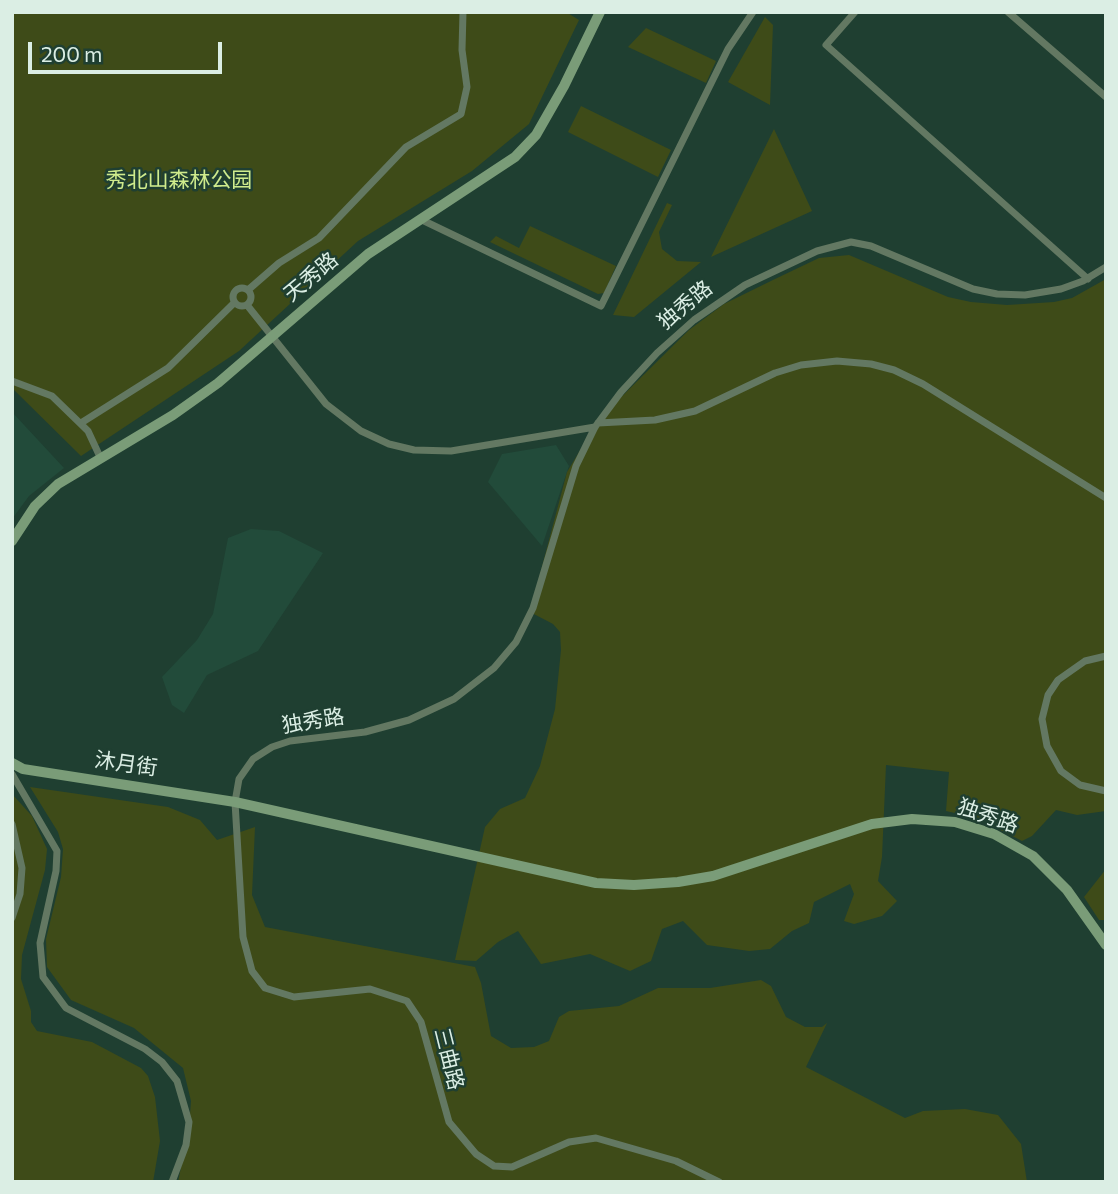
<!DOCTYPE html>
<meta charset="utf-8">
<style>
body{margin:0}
#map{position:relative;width:1118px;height:1194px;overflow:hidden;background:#1f3f31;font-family:Commissioner,sans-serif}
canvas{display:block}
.frame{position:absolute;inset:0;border:14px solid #dbeee4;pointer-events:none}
.scale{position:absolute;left:28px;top:42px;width:194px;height:32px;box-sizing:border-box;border:4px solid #dbeee4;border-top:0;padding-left:9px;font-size:21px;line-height:24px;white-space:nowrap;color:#dbeee4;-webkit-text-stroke:5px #1f3f31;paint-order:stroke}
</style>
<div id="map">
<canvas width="1118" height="1194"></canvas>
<div class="frame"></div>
<div class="scale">200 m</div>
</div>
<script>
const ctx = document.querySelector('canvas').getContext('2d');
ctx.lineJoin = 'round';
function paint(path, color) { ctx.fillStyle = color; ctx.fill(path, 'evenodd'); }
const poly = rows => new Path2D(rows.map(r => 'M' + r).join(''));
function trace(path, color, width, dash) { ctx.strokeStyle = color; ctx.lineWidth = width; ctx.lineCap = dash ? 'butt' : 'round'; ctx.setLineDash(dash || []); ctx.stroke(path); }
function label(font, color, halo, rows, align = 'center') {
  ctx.font = font + ' Commissioner,"Noto Sans SC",sans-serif'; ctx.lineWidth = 5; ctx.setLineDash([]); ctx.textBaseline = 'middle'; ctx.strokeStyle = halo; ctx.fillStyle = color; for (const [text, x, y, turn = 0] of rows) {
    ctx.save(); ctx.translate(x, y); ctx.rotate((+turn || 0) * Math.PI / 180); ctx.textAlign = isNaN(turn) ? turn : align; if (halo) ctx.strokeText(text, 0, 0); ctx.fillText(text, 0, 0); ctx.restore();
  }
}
paint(poly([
 [12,412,64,468,29,496,12,519],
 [556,445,569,466,542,546,488,482,502,454],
 [251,529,279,531,323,553,258,651,207,675,184,713,172,705,162,677,197,640,213,614,228,538]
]), '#224b3a');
paint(poly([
 [12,12,566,12,579,20,529,124,472,171,358,241,239,351,81,456,12,388],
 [765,17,773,25,770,105,728,82],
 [646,28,716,61,706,83,628,47],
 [581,106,671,150,658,177,568,132],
 [774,129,812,211,711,257],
 [667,203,672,205,659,232,662,249,677,261,701,262,634,317,613,315],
 [530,226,616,266,604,293,598,294,490,242,496,236,519,248],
 [849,255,948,297,971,302,1007,305,1054,302,1072,298,1106,279,1106,811,1077,815,1056,810,1032,836,1022,841,977,818,946,811,949,772,886,765,882,857,878,881,897,901,882,916,854,924,844,921,854,894,850,884,814,902,809,923,792,931,770,949,749,951,707,945,683,921,662,929,651,961,630,971,590,954,541,964,518,931,498,942,476,961,455,960,485,827,500,809,525,798,540,766,555,709,561,650,560,632,553,624,530,612,567,472,599,419,689,330,724,304,775,279,819,258],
 [30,787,168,807,200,820,217,840,255,827,252,895,265,927,475,967,481,983,491,1036,511,1048,534,1047,549,1041,559,1017,569,1011,619,1006,658,988,710,988,761,980,771,986,786,1017,805,1027,822,1027,827,1023,806,1067,905,1118,923,1111,965,1109,998,1115,1021,1144,1027,1182,178,1182,189,1128,191,1101,183,1068,134,1028,71,1000,47,967,46,939,61,877,63,849,58,832],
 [12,794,32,816,47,849,45,870,22,955,21,979,31,1011,31,1022,37,1031,92,1042,141,1068,148,1076,155,1097,160,1141,153,1182,12,1182],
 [1106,869,1106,920,1099,920,1084,897]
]), '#3e4b18');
trace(poly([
 [855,12,826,45,1088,279],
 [1008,12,1106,97],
 [420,219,601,306,728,49,753,12],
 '233 297a9 9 0 1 1 18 0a9 9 0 1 1-18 0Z',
 [248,290,279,263,319,238,406,147,461,114,467,87,462,50,463,12],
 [247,305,326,404,361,431,389,444,414,450,451,451,595,427],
 [12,381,52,396,88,431,101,459],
 [81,423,168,368,234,303],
 [598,423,655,420,695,411,775,373,801,365,837,361,871,364,894,370,923,384,1106,498],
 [1106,656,1085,661,1058,680,1048,695,1042,719,1047,746,1061,771,1080,785,1106,791],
 [12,774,57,851,56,871,40,943,43,977,66,1008,145,1049,162,1062,177,1081,189,1122,186,1145,172,1182],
 [12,824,22,868,20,894,12,918],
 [719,1182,676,1161,596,1138,569,1142,512,1167,494,1166,476,1154,449,1122,421,1022,407,1001,370,989,294,997,265,988,252,971,243,937,235,802,239,779,253,759,272,747,290,741,365,732,409,720,454,699,494,668,516,642,533,608,576,466,595,427,621,392,657,353,694,320,745,285,817,251,851,242,871,246,973,289,997,294,1025,295,1061,289,1083,281,1106,267]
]), '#637862', 7);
trace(poly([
 [12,541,35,506,58,484,173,415,218,383,368,254,515,157,536,135,564,86,600,12],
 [12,763,23,769,235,802,596,883,634,885,678,882,713,876,872,824,912,819,955,822,994,834,1033,856,1067,890,1106,945]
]), '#7a9c78', 10);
label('21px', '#cfeb8c', '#1f3f31', [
 ["秀北山森林公园",179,180]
]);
label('21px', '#dbeee4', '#1f3f31', [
 ["天秀路",311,277,-40],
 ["独秀路",685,305,-39],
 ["独秀路",313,721,-9],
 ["沐月街",126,764,8],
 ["独秀路",988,816,19],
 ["三曲路",449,1059,76]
]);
</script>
